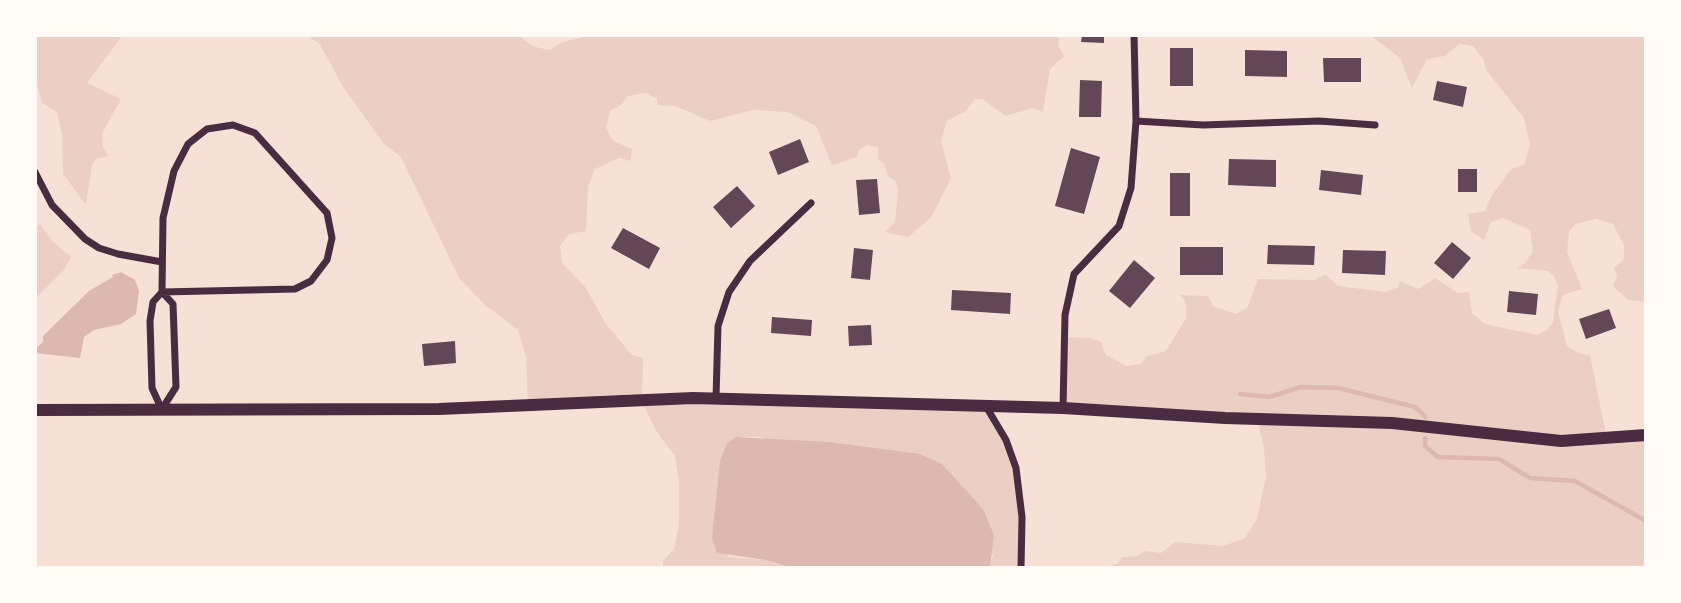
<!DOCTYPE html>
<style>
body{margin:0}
#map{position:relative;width:1681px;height:603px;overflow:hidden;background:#f7e1d7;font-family:"DejaVu Sans",sans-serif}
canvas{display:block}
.frame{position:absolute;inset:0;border:37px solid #fffaf5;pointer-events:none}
</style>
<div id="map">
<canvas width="1681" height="603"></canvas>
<div class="frame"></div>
</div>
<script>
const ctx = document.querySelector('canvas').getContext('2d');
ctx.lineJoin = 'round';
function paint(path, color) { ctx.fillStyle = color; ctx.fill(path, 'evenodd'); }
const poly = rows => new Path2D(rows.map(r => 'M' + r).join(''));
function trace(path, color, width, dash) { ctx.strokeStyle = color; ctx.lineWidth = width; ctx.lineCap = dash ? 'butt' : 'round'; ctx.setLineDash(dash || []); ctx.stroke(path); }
paint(poly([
 [35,35,123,35,87,83,121,99,102,134,103,148,109,156,96,159,92,165,86,205,63,174,62,135,57,112,42,103,35,77],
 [306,35,521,35,522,39,535,47,550,50,562,42,581,38,583,35,1059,35,1058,45,1064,56,1050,69,1043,112,1032,108,1006,116,982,99,974,100,966,111,947,121,941,141,951,178,931,218,908,237,885,232,895,222,898,190,896,182,888,176,884,164,878,159,878,147,867,145,859,150,857,157,832,165,816,126,787,112,753,110,710,121,675,106,657,105,657,99,646,93,628,96,621,105,610,111,606,128,613,141,632,149,631,161,619,158,595,169,588,186,586,231,569,234,560,246,562,263,586,288,606,324,632,355,643,358,642,397,988,409,1016,468,1021,522,1020,568,990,568,993,555,763,437,736,437,727,443,712,538,729,557,766,560,793,568,663,568,663,561,674,549,679,524,679,483,675,456,656,431,644,406,528,403,526,357,518,330,485,305,459,278,401,157,384,144,343,87,320,44],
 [1370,35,1646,35,1646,302,1628,300,1613,286,1617,275,1614,268,1624,259,1624,245,1613,224,1596,219,1575,224,1569,232,1567,252,1582,289,1563,295,1558,311,1567,346,1578,353,1590,355,1607,439,1646,438,1646,568,1104,568,1117,564,1122,557,1136,556,1145,551,1161,553,1175,542,1223,546,1245,538,1257,519,1266,476,1264,449,1257,418,1063,407,1065,337,1091,338,1101,342,1106,355,1127,366,1141,364,1147,356,1166,351,1186,318,1186,303,1180,295,1208,296,1213,306,1236,314,1247,308,1258,279,1315,280,1325,274,1338,286,1386,292,1398,287,1400,281,1418,289,1435,278,1458,293,1469,292,1472,313,1485,324,1537,335,1547,330,1553,322,1558,286,1554,276,1548,271,1517,268,1525,263,1533,251,1530,230,1503,218,1491,222,1484,240,1471,231,1468,214,1485,211,1492,195,1511,169,1524,165,1530,145,1524,118,1486,70,1484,60,1473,46,1459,44,1445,56,1427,59,1412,88,1400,58],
 [40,224,53,242,71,257,64,270,35,299,35,227]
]), '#ebcfc5');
paint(poly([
 [121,272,135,280,139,291,136,314,121,324,94,330,84,337,80,358,35,353,35,349,43,342,43,336,89,291,113,277,112,275],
 [736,437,829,442,920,454,942,464,983,509,994,535,990,568,793,568,766,560,717,553,712,538,720,461,727,443]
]), '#dcb8b0');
trace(poly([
 [1240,394,1269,397,1301,387,1338,388,1415,407,1425,416],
 [1425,438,1425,446,1438,457,1499,459,1530,478,1575,481,1646,521]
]), '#dcb8b0', 4.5);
paint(poly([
 [1082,35,1104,35,1104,43,1081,42],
 [1170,48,1193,48,1193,86,1170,86],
 [1245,50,1287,51,1287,77,1245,76],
 [1323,58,1361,58,1361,82,1324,82],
 [1080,80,1102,81,1101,117,1079,117],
 [1437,81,1467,87,1463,107,1433,100],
 [800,139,809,162,778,175,769,152],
 [1071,148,1100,157,1084,214,1055,206],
 [1229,159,1276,160,1276,187,1228,185],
 [1458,169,1477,169,1477,192,1458,192],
 [1321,170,1363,175,1361,195,1319,190],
 [1170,173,1190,173,1190,216,1170,216],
 [877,179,880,213,859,215,856,180],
 [737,186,755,206,731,228,713,207],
 [623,228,660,248,649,269,611,248],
 [1452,242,1471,258,1453,279,1434,263],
 [1268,245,1315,246,1314,265,1267,264],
 [1180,247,1223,247,1223,275,1180,275],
 [854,248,873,250,870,280,851,278],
 [1343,250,1386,251,1385,275,1342,273],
 [1134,260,1155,278,1130,308,1109,291],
 [952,290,1011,293,1010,314,951,310],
 [1509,291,1538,294,1536,315,1507,312],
 [1609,309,1616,328,1586,339,1579,319],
 [772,317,812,320,811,336,771,333],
 [871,325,872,345,849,346,848,326],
 [455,341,456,363,424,366,422,344]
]), '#644757');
trace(poly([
 [1136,121,1203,125,1319,121,1375,125],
 [35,172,52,205,85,239,99,248,118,254,162,262],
 [162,292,295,289,311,281,327,260,332,238,327,213,255,133,233,125,207,129,188,144,174,171,163,218,162,292,153,302,150,321,152,388,162,410],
 [162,292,173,304,176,387,162,409],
 [716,398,718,326,729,292,750,261,811,203],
 [987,408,1006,440,1016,468,1022,517,1021,568],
 [1063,408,1065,315,1074,274,1119,226,1131,188,1136,121,1134,35]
]), '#4a2c40', 7);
trace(poly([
 [35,410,439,409,693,398,1063,408,1225,418,1392,423,1561,441,1646,435]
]), '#4a2c40', 12);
</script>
